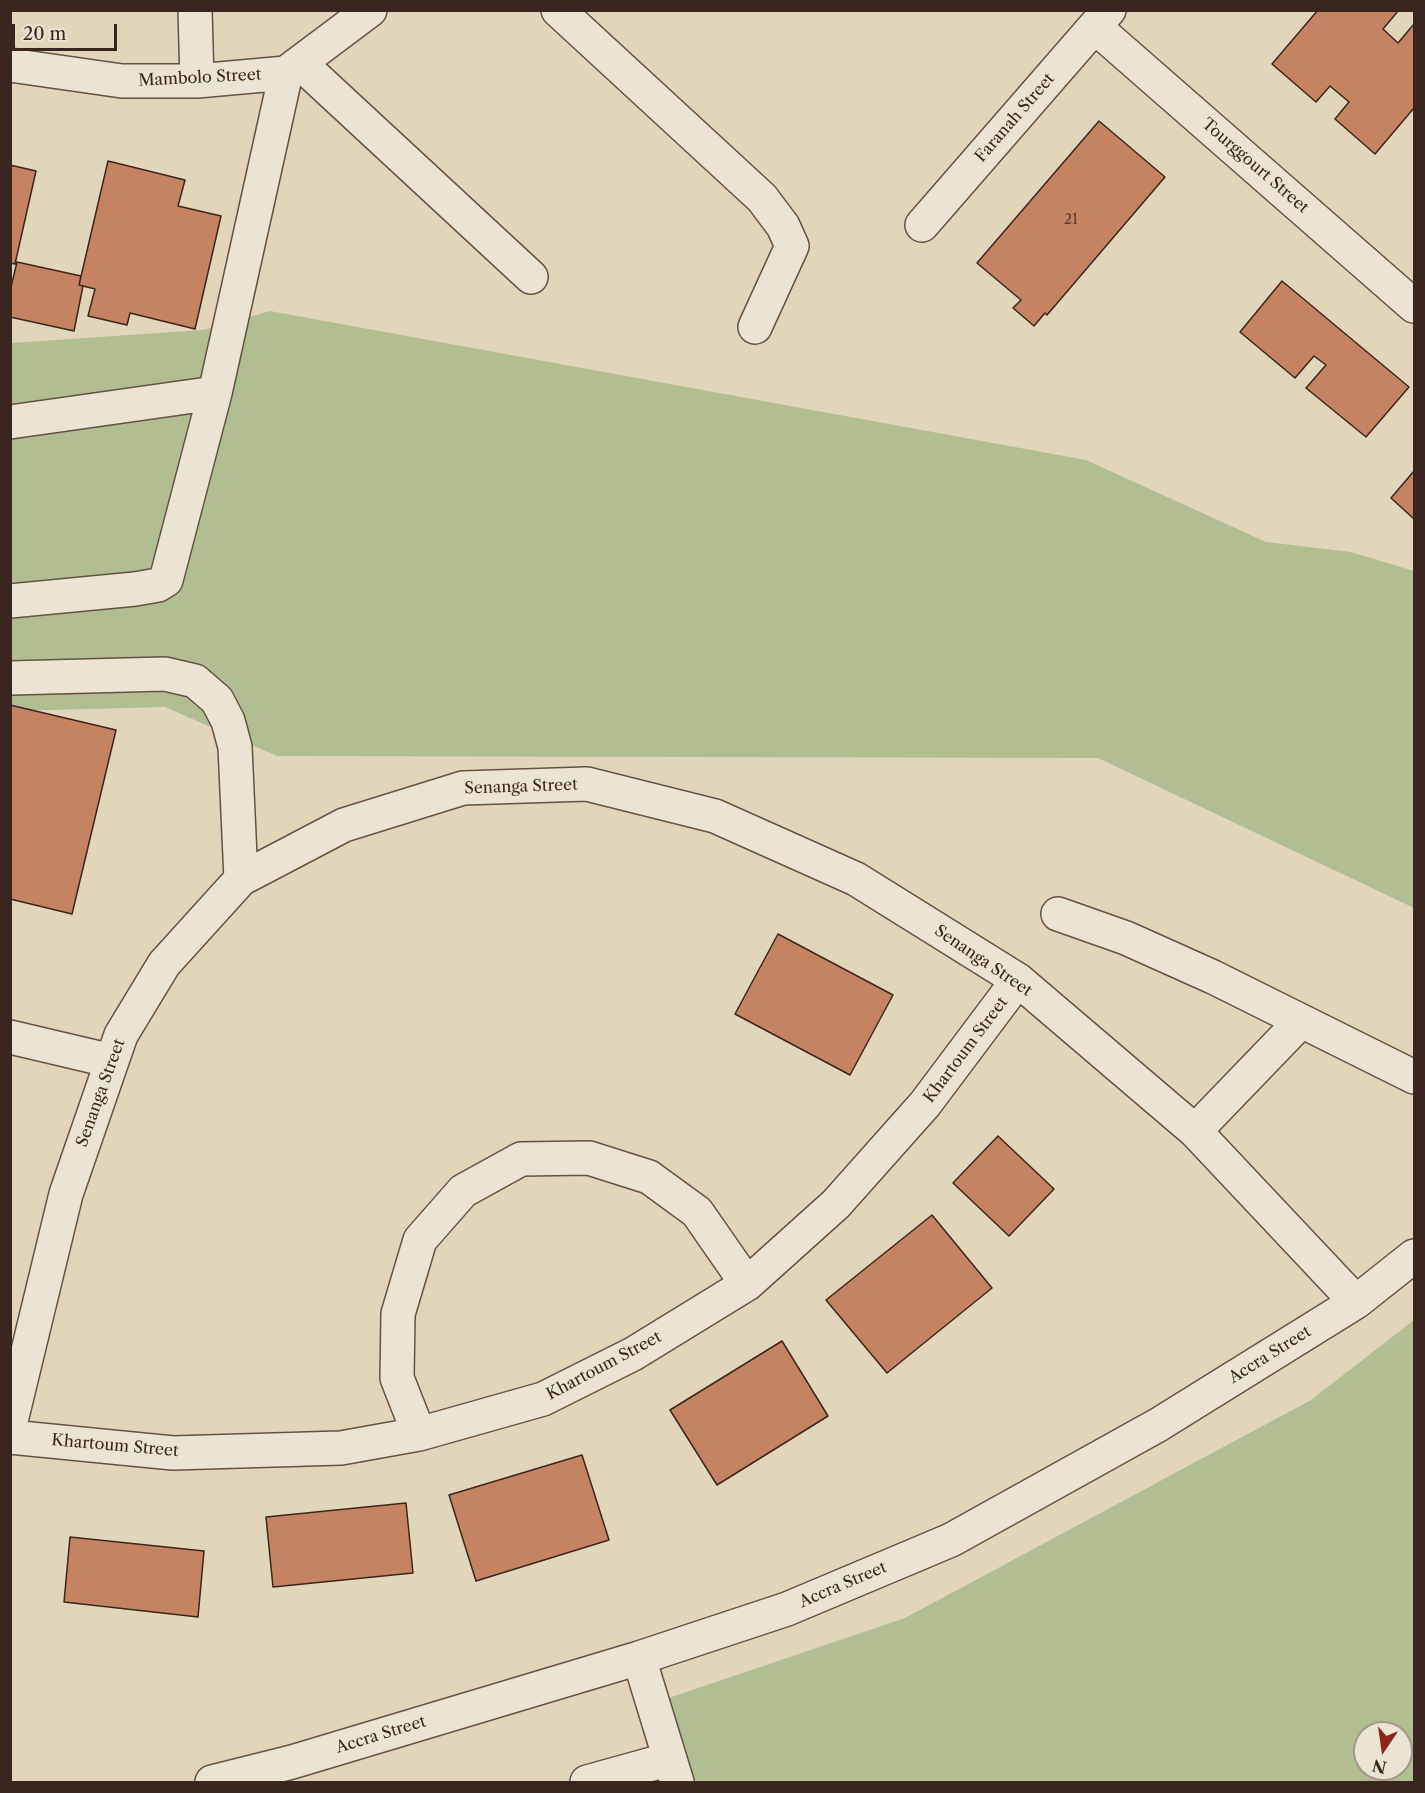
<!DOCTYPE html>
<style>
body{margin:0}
#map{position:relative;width:1425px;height:1793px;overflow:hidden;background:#e2d6ba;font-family:"Libre Caslon Text",serif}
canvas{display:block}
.frame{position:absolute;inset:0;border:12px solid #3a261e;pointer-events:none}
.north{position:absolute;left:1353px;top:1721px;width:60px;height:60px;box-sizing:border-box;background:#ece4d2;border:2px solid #a5988a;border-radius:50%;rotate:193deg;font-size:16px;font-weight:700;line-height:24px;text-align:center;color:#3a261e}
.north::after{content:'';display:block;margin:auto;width:21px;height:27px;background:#8f2418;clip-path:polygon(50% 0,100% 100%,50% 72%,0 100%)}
.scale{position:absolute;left:12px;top:24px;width:105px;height:27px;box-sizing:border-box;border:3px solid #3a261e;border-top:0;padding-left:8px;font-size:18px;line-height:21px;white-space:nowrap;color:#3a261e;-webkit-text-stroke:4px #ece4d2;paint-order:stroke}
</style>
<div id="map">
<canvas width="1425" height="1793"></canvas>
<div class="frame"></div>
<div class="north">N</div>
<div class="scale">20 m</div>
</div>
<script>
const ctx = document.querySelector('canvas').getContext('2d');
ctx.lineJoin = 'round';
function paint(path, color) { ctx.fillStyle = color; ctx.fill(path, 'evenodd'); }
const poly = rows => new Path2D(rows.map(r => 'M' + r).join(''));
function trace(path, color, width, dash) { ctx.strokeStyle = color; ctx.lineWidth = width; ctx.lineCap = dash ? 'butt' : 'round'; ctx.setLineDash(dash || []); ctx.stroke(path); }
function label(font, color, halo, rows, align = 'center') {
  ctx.font = font + ' "Libre Caslon Text",serif'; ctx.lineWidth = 4.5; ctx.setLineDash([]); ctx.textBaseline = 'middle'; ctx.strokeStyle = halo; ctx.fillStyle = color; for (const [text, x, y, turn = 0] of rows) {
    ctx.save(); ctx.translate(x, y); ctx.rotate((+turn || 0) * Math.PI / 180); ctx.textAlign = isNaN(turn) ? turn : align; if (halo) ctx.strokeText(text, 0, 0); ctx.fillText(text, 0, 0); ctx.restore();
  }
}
paint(poly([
 [270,311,1086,460,1266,542,1351,552,1414,571,1414,908,1098,758,277,756,165,707,11,711,11,343,203,330],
 [1414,1320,1414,1782,664,1782,642,1707,905,1618,1311,1400],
 [1365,1733,1401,1733,1401,1769,1365,1769]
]), '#b0be92');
const building = poly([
 [1318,10,1399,10,1383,29,1398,43,1414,24,1414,108,1375,154,1335,119,1349,102,1330,86,1316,102,1272,64,1318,10],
 [1099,121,1165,177,1047,315,1045,313,1034,326,1013,308,1021,300,977,263,1099,121],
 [108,161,185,180,178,206,221,216,195,329,130,313,127,325,88,316,95,289,79,285,108,161],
 [10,165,36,171,15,264,10,263,10,165],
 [17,262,81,276,79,285,83,286,74,331,10,317,10,291,17,262],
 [1282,281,1409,387,1366,437,1306,388,1326,365,1314,356,1295,378,1240,332,1282,281],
 [1414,471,1414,519,1391,498,1414,471],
 [10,705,116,730,72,914,10,899,10,705],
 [778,934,893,995,850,1075,735,1014,778,934],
 [998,1136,1054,1189,1009,1236,953,1183,998,1136],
 [932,1215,992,1288,887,1373,826,1300,932,1215],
 [782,1341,828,1416,717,1485,670,1410,782,1341],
 [582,1455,609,1540,476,1581,449,1495,582,1455],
 [406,1503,413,1573,273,1587,266,1517,406,1503],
 [70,1537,204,1551,198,1617,64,1602,70,1537]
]);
paint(building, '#c68361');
trace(building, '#3a261e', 1.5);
const minor = poly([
 [195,10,197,81],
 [558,10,762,198,783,226,792,246,755,327],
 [1095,27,1414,306],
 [300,63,531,277],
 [10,65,122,81,197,81,286,73,370,10],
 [922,225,1109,10],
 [10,422,215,393],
 [10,601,135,589,158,585,166,580,215,393,286,73],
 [10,678,165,674,195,681,217,700,228,721,235,747,241,879],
 [1058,914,1126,938,1213,977,1414,1077],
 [10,1037,112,1061],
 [1195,1131,1301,1021],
 [10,1425,66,1194,121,1035,164,964,241,879,344,825,463,788,587,784,715,816,856,879,1018,980,1195,1131,1356,1302],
 [419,1434,397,1378,398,1314,420,1240,463,1191,521,1159,589,1158,649,1177,697,1212,747,1284],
 [10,1437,173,1453,341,1448,419,1434,543,1399,633,1354,747,1284,836,1204,925,1104,1018,980],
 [639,1658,677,1782],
 [212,1782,292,1762,639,1658,787,1609,951,1540,1158,1425,1356,1302,1414,1256],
 [587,1782,670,1759]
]);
trace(minor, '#645245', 36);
trace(minor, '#ece4d2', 33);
label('14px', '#5d3d2f', null, [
 ["21",1071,220]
]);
label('16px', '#3a261e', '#ece4d2', [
 ["Mambolo Street",200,78,-3],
 ["Faranah Street",1015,118,-49],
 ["Tourggourt Street",1255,166,41],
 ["Senanga Street",521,787,-2],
 ["Senanga Street",983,961,34],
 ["Khartoum Street",966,1050,-53],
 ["Senanga Street",101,1093,-70],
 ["Accra Street",1270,1355,-32],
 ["Khartoum Street",604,1366,-28],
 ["Khartoum Street",115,1446,5],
 ["Accra Street",843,1585,-23],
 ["Accra Street",381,1735,-17]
]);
</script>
